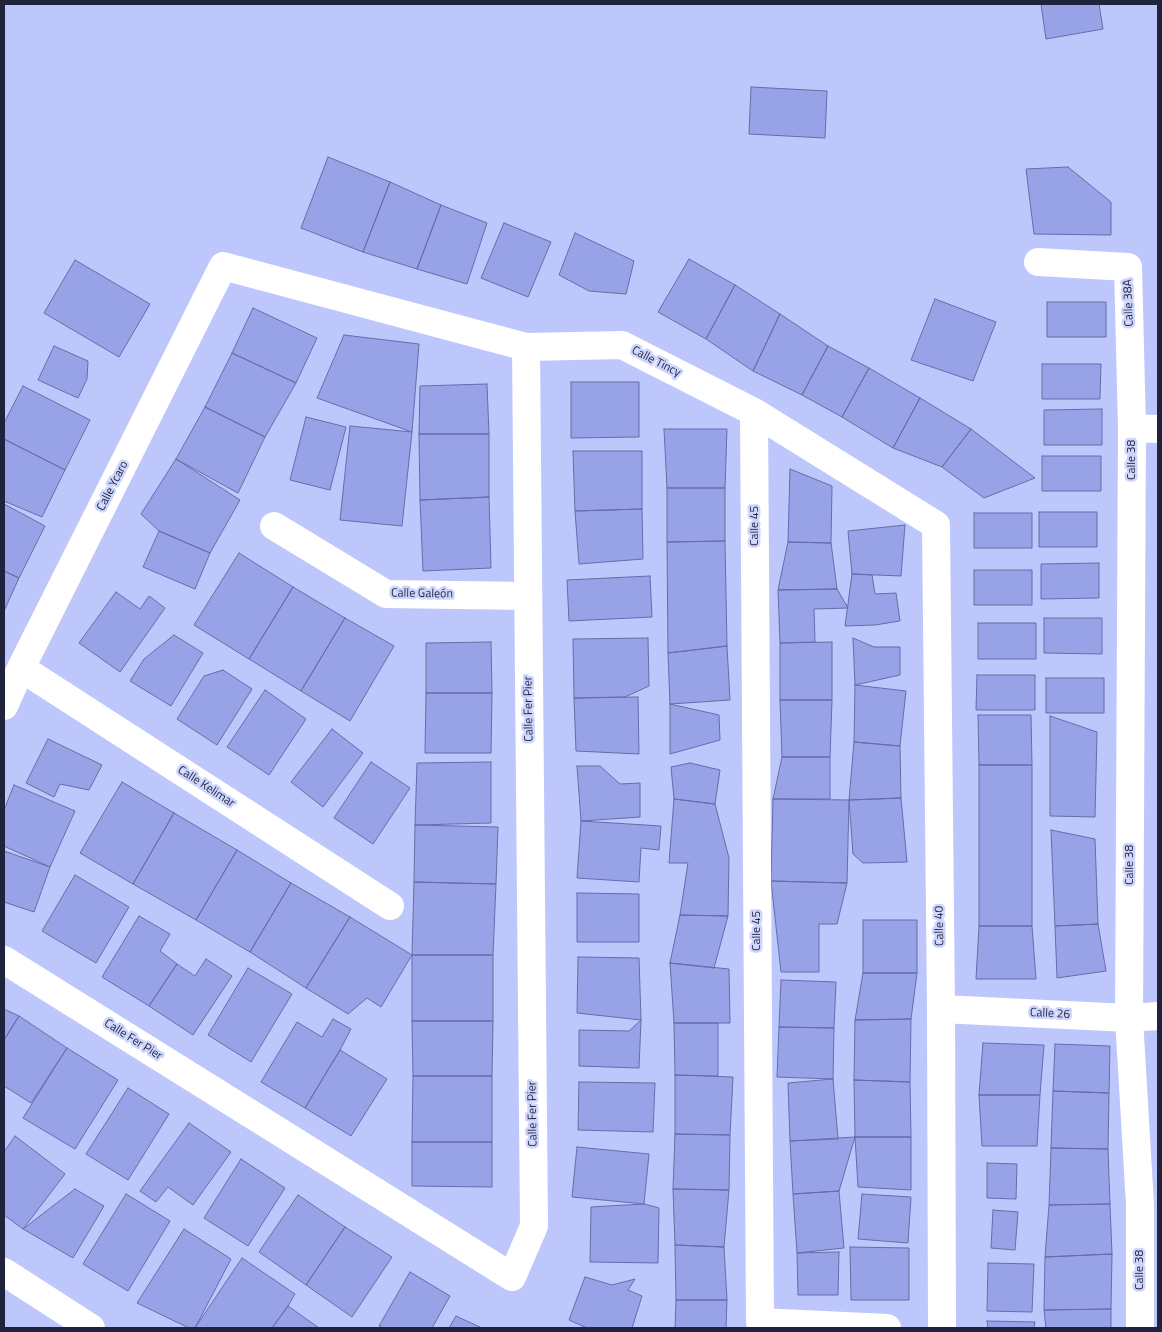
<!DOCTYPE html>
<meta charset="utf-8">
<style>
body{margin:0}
#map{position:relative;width:1162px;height:1332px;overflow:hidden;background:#bdc7fc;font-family:"Titillium Web",sans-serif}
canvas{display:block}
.frame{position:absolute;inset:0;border:5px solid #1f233c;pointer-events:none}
</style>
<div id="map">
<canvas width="1162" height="1332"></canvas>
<div class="frame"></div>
</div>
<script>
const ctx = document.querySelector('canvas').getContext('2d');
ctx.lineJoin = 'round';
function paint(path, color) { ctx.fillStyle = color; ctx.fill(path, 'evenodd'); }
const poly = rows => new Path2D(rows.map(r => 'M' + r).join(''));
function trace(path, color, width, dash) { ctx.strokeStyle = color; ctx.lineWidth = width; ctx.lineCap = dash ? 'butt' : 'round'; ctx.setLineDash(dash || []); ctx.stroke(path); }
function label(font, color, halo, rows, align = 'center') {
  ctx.font = font + ' "Titillium Web",sans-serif'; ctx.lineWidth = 5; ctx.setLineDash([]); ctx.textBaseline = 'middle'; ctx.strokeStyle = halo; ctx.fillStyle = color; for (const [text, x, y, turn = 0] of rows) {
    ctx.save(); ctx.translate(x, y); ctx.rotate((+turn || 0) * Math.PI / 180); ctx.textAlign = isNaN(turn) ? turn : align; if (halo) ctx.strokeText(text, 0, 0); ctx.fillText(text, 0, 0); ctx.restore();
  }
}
const building = poly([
 [1041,4,1099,4,1103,29,1046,39,1041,4],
 [751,87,827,91,825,138,749,134,751,87],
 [328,157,390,182,363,252,301,228,328,157],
 [1068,167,1111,202,1111,235,1034,234,1026,169,1068,167],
 [390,182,441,205,417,269,363,252,390,182],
 [441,205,487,223,467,284,417,269,441,205],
 [504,223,551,242,528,297,481,278,504,223],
 [575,233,634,261,626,294,589,291,559,275,575,233],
 [689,259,735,285,706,339,658,312,689,259],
 [75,260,150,304,119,357,44,313,75,260],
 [735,285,780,314,753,371,706,339,735,285],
 [935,299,996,322,973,381,911,360,935,299],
 [1047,302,1106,302,1106,337,1047,337,1047,302],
 [253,308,317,338,296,383,232,353,253,308],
 [780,314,828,346,802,395,753,371,780,314],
 [344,335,419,344,412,432,317,398,344,335],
 [54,346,88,361,87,379,78,398,38,380,54,346],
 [828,346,869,368,842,417,802,395,828,346],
 [232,353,296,383,265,437,205,407,232,353],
 [1042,364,1101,364,1100,399,1042,399,1042,364],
 [869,368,920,398,893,448,842,417,869,368],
 [571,382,639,382,639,437,571,438,571,382],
 [487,384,489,434,419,434,420,386,487,384],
 [23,386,90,420,65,470,4,439,4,423,23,386],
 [920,398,971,429,942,467,893,448,920,398],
 [205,407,265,437,238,493,176,459,205,407],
 [1102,409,1102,445,1044,445,1044,410,1102,409],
 [306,417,346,427,330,490,290,480,306,417],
 [350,426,412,432,402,526,340,520,350,426],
 [664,429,727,429,725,488,667,488,664,429],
 [971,429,1035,478,984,498,942,467,971,429],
 [419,434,489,434,489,497,420,500,419,434],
 [4,439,65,470,42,517,4,501,4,439],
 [573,451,642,451,642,509,575,511,573,451],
 [1042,456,1101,456,1101,491,1042,491,1042,456],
 [176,459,240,500,210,553,159,531,141,514,176,459],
 [790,469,832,486,831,543,788,542,790,469],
 [667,488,725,488,725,541,667,542,667,488],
 [489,497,491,568,423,571,420,500,489,497],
 [4,504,45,526,19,578,4,571,4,504],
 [642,509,643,559,579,564,575,511,642,509],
 [1039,512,1097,512,1097,547,1039,547,1039,512],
 [974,513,1032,513,1032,548,974,548,974,513],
 [905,525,901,576,852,574,848,531,905,525],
 [159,531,210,553,195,589,143,567,159,531],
 [725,541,727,646,668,653,667,542,725,541],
 [788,542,831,543,837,589,778,590,788,542],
 [239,553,293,587,249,659,194,625,239,553],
 [1099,563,1099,598,1041,599,1041,564,1099,563],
 [974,570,1032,570,1032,605,974,605,974,570],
 [4,571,19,578,4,611,4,571],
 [852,574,872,575,875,594,896,593,900,621,875,625,845,626,852,574],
 [650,576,652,617,569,621,567,580,650,576],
 [293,587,345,618,301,691,249,659,293,587],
 [837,589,848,608,814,609,815,642,780,643,778,590,837,589],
 [116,592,140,609,149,596,165,608,120,672,79,643,116,592],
 [345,618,394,646,350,721,301,691,345,618],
 [1044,618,1102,618,1102,654,1044,653,1044,618],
 [978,623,1036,623,1036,659,978,659,978,623],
 [174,635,203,653,171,706,130,681,144,659,174,635],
 [648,638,649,686,625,697,574,698,573,639,648,638],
 [853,638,874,647,900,647,900,675,855,685,853,638],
 [491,642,492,693,426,693,426,643,491,642],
 [832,642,832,700,780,700,780,643,832,642],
 [727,646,730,700,670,704,668,653,727,646],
 [223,670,252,689,217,745,177,719,204,676,223,670],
 [977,675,1035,675,1035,710,976,710,977,675],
 [1046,678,1104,678,1104,713,1046,713,1046,678],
 [855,685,906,691,900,746,854,742,855,685],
 [265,690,306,719,269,775,227,747,265,690],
 [426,693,492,693,491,753,425,753,426,693],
 [638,697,639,754,576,751,574,698,638,697],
 [780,700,832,700,830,757,782,757,780,700],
 [670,704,719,715,720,740,670,754,670,704],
 [978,715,1031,715,1032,765,979,765,978,715],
 [1050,716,1097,732,1095,817,1050,816,1050,716],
 [332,729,363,753,323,807,291,782,332,729],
 [48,739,102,765,89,790,60,784,54,797,26,783,48,739],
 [854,742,900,746,901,798,849,800,854,742],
 [782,757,830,757,830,799,773,799,782,757],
 [371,762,410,788,373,844,334,818,371,762],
 [491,762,491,823,415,825,417,763,491,762],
 [690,763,720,770,715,804,674,799,671,767,690,763],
 [979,765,1032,765,1032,926,979,926,979,765],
 [577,766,600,766,620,784,640,783,640,817,581,821,577,766],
 [122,782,174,813,133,884,80,853,122,782],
 [14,785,75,811,50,867,4,846,4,810,14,785],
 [901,798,907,862,863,863,853,854,849,800,901,798],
 [674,799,715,804,729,858,728,916,680,915,688,863,669,863,674,799],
 [773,799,849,800,847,883,771,881,773,799],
 [174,813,237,850,196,920,133,884,174,813],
 [581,821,661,826,659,850,641,848,639,882,577,878,581,821],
 [415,825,498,827,496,884,414,882,415,825],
 [1051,830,1095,839,1098,924,1055,926,1051,830],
 [237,850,291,883,250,952,196,920,237,850],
 [4,851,50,867,34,912,4,902,4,851],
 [75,875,129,907,96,963,42,931,75,875],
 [771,881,847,883,837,924,819,924,819,972,781,972,771,881],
 [414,882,496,884,493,955,412,955,414,882],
 [291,883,350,917,306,988,250,952,291,883],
 [577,893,639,894,639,942,577,942,577,893],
 [680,915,728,916,714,968,670,963,680,915],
 [139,916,170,934,160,951,177,964,149,1006,102,977,139,916],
 [350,917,412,955,381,1007,367,998,348,1014,306,988,350,917],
 [863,920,917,920,917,973,863,973,863,920],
 [1098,924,1106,971,1057,978,1055,926,1098,924],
 [979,926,1032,926,1036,979,976,979,979,926],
 [412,955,493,955,493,1021,412,1021,412,955],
 [578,957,639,958,641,1020,577,1013,578,957],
 [206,959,232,976,193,1035,149,1006,177,964,195,976,206,959],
 [670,963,729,969,730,1023,674,1023,670,963],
 [248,968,292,994,251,1062,208,1035,248,968],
 [863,973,917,973,911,1019,855,1020,863,973],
 [781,980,836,982,834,1028,779,1027,781,980],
 [4,1009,19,1016,4,1040,4,1009],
 [19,1016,67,1048,31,1103,4,1086,4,1040,19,1016],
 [333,1019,351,1029,340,1050,305,1108,261,1082,297,1022,322,1037,333,1019],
 [911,1019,910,1082,854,1080,855,1020,911,1019],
 [641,1020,639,1068,579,1066,579,1030,629,1031,641,1020],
 [412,1021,493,1021,492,1076,413,1076,412,1021],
 [674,1023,718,1023,718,1076,675,1075,674,1023],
 [779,1027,834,1028,833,1079,777,1077,779,1027],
 [983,1043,1044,1045,1040,1095,979,1095,983,1043],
 [1055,1044,1110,1046,1109,1093,1053,1091,1055,1044],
 [67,1048,118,1080,75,1149,23,1118,67,1048],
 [340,1050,387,1079,351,1136,305,1108,340,1050],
 [675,1075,733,1077,730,1135,675,1134,675,1075],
 [413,1076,492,1076,492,1142,412,1142,413,1076],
 [833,1079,838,1139,790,1141,788,1083,833,1079],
 [854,1080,910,1082,911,1137,855,1137,854,1080],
 [579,1082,655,1083,653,1132,578,1130,579,1082],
 [128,1088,169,1114,128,1180,86,1154,128,1088],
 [1053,1091,1109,1093,1108,1149,1051,1148,1053,1091],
 [979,1095,1040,1095,1037,1146,982,1146,979,1095],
 [189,1123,231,1152,193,1205,168,1187,156,1202,140,1191,189,1123],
 [675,1134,730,1135,729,1190,673,1189,675,1134],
 [15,1136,65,1174,23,1229,4,1215,4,1152,15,1136],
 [855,1137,911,1137,911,1190,858,1187,855,1137],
 [855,1137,839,1191,793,1194,790,1141,855,1137],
 [412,1142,492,1142,492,1187,412,1186,412,1142],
 [577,1147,649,1154,644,1204,572,1197,577,1147],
 [1051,1148,1108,1149,1110,1204,1049,1205,1051,1148],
 [241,1159,285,1188,248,1246,204,1218,241,1159],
 [987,1163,1017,1164,1016,1199,987,1198,987,1163],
 [75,1189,104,1206,73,1258,23,1229,75,1189],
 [673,1189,729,1190,724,1247,675,1245,673,1189],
 [839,1191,844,1248,797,1253,793,1194,839,1191],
 [126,1194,170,1221,128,1291,83,1264,126,1194],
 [862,1194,911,1197,908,1243,858,1239,862,1194],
 [298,1195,345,1227,306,1285,259,1252,298,1195],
 [644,1204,659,1208,658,1263,590,1262,591,1207,644,1204],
 [1110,1204,1112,1254,1045,1257,1049,1205,1110,1204],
 [993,1210,1018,1212,1015,1250,991,1248,993,1210],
 [345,1227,392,1257,352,1317,306,1285,345,1227],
 [184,1229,231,1259,195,1328,189,1328,137,1303,184,1229],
 [675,1245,724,1247,727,1300,676,1300,675,1245],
 [850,1247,909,1248,909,1300,851,1300,850,1247],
 [839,1252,838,1295,798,1295,797,1253,839,1252],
 [1112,1254,1111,1309,1044,1310,1045,1257,1112,1254],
 [242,1258,295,1294,288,1306,272,1328,195,1328,242,1258],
 [988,1263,1034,1264,1032,1312,987,1311,988,1263],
 [410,1272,450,1296,432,1328,383,1328,379,1326,410,1272],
 [585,1277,612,1285,635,1279,628,1290,642,1296,632,1328,587,1328,569,1320,585,1277],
 [676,1300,727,1300,726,1328,675,1328,676,1300],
 [288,1306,319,1328,272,1328,288,1306],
 [1111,1309,1111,1328,1046,1328,1044,1310,1111,1309],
 [456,1316,482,1328,449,1328,456,1316],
 [987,1321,1035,1322,1034,1328,988,1328,987,1321]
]);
paint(building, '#98a3e7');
trace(building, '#646da9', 1);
trace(poly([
 [1038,262,1128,267,1132,428,1129,1018,1140,1205,1140,1328],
 [754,412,760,1322,887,1328],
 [1132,428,1158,429],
 [274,526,386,594,528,596],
 [21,668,390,906],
 [4,706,21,668,223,266,526,347,622,345,754,412,936,525,941,1009,942,1328],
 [4,960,512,1277,534,1226,526,347],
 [941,1009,1129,1018,1158,1016],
 [4,1272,91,1328]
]), '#fff', 28);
label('12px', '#1f233c', '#cdd5fd', [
 ["Calle 38A",1129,303,-92],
 ["Calle Tincy",656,362,27],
 ["Calle 38",1132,460,-90],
 ["Calle Ycaro",113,486,-63],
 ["Calle 45",755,526,-90],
 ["Calle Galeón",422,594,1],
 ["Calle Fer Pier",529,709,-91],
 ["Calle Kelimar",206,787,33],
 ["Calle 38",1130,865,-90],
 ["Calle 40",940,926,-91],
 ["Calle 45",757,931,-90],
 ["Calle 26",1050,1014,3],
 ["Calle Fer Pier",133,1040,32],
 ["Calle Fer Pier",533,1114,-91],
 ["Calle 38",1140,1270,-90]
]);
</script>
